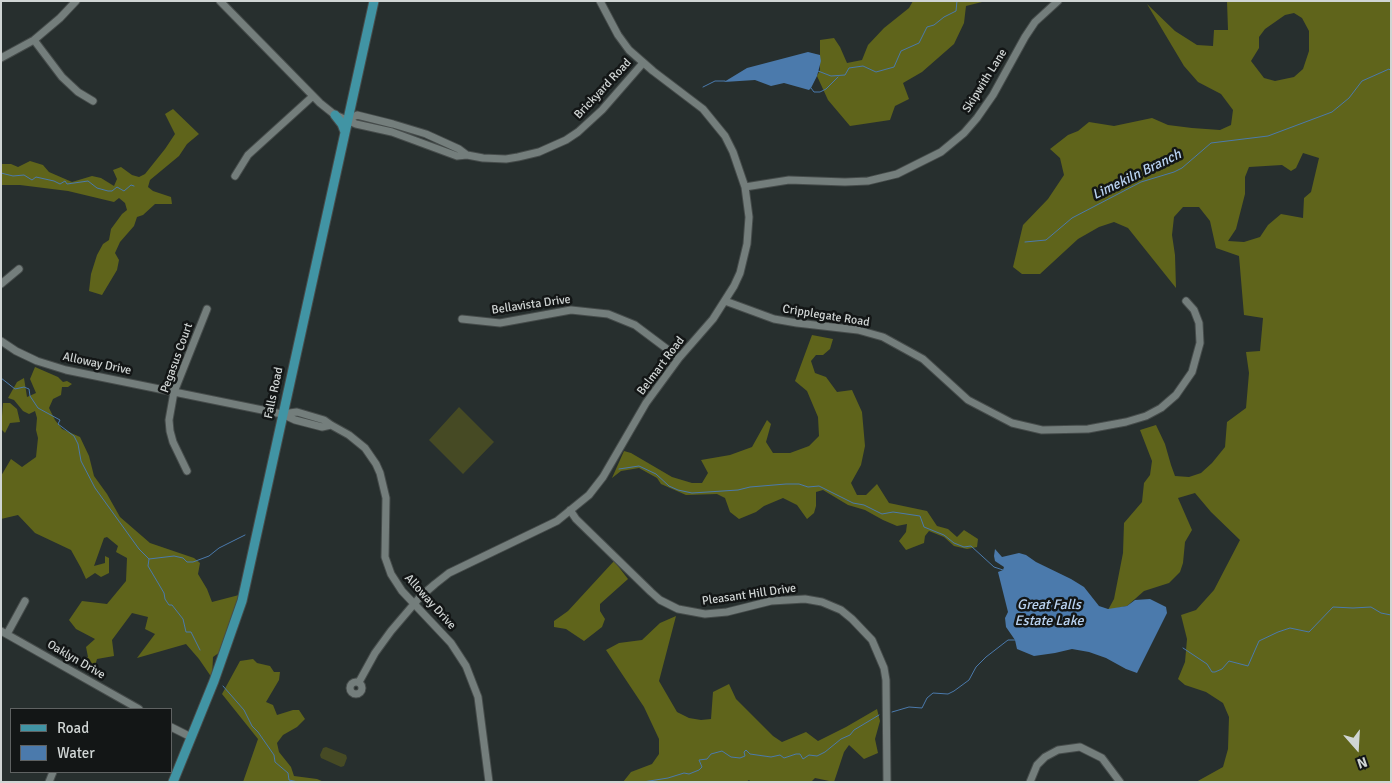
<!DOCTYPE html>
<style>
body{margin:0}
#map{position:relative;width:1392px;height:783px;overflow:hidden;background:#272f2e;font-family:Signika,sans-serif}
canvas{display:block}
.frame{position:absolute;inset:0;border:2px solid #d0d5d4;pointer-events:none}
.legend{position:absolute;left:10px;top:708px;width:162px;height:65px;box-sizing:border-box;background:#131616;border:1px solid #5f6262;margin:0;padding:6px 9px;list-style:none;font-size:15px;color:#d0d5d4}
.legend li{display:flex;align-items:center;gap:10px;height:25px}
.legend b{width:25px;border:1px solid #5f6262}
.north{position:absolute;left:1332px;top:723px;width:50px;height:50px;-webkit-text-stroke:4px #131616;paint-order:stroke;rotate:161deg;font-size:14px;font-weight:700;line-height:20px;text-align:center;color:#d0d5d4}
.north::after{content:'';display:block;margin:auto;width:18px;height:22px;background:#d0d5d4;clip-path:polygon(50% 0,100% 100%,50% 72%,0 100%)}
</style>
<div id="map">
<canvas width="1392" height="783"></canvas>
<div class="frame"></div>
<ul class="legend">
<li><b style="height:6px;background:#4194a4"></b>Road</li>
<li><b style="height:14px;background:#4b7aac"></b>Water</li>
</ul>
<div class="north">N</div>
</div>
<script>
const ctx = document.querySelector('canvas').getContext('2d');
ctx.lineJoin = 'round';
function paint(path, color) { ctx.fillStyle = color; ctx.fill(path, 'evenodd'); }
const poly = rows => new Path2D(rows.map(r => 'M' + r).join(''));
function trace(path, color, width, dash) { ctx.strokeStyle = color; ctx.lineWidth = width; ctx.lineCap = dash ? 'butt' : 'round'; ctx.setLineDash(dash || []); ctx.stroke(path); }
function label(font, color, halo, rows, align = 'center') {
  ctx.font = font + ' Signika,sans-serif'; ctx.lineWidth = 5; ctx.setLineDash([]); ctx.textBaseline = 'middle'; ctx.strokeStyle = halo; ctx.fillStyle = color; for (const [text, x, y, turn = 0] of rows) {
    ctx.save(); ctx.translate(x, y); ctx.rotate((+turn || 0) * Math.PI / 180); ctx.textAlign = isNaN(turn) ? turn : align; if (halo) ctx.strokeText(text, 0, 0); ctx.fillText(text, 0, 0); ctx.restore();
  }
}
paint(poly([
 [459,407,494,442,463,474,429,440],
 [326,747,346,755,347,758,344,766,341,767,321,758,320,755,323,748]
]), '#464a24');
paint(poly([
 [913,1,986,1,966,6,964,23,954,44,922,72,903,83,909,99,895,106,890,120,850,126,828,100,817,76,820,70,820,40,834,38,840,47,847,63,862,60,868,45,884,28,909,8],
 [1227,1,1391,1,1391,782,1196,782,1223,767,1228,749,1229,717,1223,703,1206,692,1185,685,1178,679,1185,662,1187,639,1181,615,1196,610,1214,590,1240,540,1211,512,1195,493,1178,498,1192,530,1185,542,1183,563,1180,572,1169,583,1144,591,1127,606,1108,610,1114,599,1123,553,1124,523,1142,502,1144,483,1150,475,1152,461,1140,430,1156,425,1165,444,1171,465,1175,476,1189,477,1201,473,1212,463,1225,447,1227,422,1246,408,1249,373,1246,352,1260,351,1263,318,1244,315,1239,256,1216,248,1210,221,1199,207,1183,207,1174,217,1172,235,1175,255,1176,288,1128,228,1114,222,1099,227,1078,239,1040,274,1022,274,1013,267,1023,225,1048,199,1064,175,1060,158,1050,149,1068,135,1078,131,1089,122,1114,126,1152,118,1168,125,1192,128,1220,130,1231,125,1233,110,1221,94,1198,82,1184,66,1147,4,1175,31,1197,45,1213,46,1214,30,1228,30],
 [1294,13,1302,18,1309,31,1309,51,1303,69,1294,77,1275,81,1264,78,1251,61,1259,48,1259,37,1265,29,1285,15],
 [1303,153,1319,158,1311,192,1304,198,1303,218,1281,214,1268,225,1260,237,1244,242,1228,241,1236,229,1245,194,1245,177,1249,167,1282,165,1291,171,1296,168],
 [173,109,199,134,187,144,179,156,150,180,148,187,153,191,171,197,172,204,155,204,143,215,137,217,134,226,120,242,115,253,119,260,117,270,102,295,89,291,91,274,97,255,103,244,109,240,111,229,122,214,127,210,125,203,119,198,114,202,68,191,20,185,1,185,1,164,11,164,18,167,30,161,43,165,49,172,72,182,92,176,101,178,114,186,117,179,113,170,121,167,132,175,139,177,145,174,165,149,175,134,165,114],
 [812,335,833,339,830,349,823,355,816,355,811,361,815,373,826,377,837,392,852,390,862,412,865,446,861,465,851,483,857,495,866,495,877,484,889,503,927,511,937,526,948,529,957,537,964,530,978,539,977,547,967,549,954,546,944,537,929,531,925,536,924,543,906,550,899,541,906,532,907,524,897,526,883,520,865,510,848,505,823,490,816,492,816,506,814,513,807,519,797,505,783,498,764,506,756,512,739,519,730,512,725,498,717,494,686,495,661,484,657,478,639,468,621,471,612,478,624,451,631,453,672,477,692,483,702,483,708,473,701,460,730,455,752,447,767,420,771,424,766,442,773,453,790,453,809,446,819,436,818,417,807,391,795,381],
 [35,367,58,377,63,382,67,381,72,384,68,387,62,387,61,395,53,399,49,408,55,420,62,429,80,437,89,456,94,476,107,494,120,517,150,543,194,558,200,563,198,574,207,589,212,602,239,595,223,650,213,657,212,678,199,659,186,644,137,658,155,634,145,629,148,617,132,613,112,640,114,656,97,659,94,669,77,664,88,657,86,647,95,639,76,629,69,620,82,601,107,604,126,581,127,558,116,552,118,546,107,537,104,538,94,566,105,563,105,556,109,558,109,573,101,577,95,573,86,579,81,568,71,550,35,533,18,515,1,519,1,476,11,459,22,467,36,457,38,438,36,430,37,418,35,411,29,414,23,411,14,400,8,398,17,382,24,378,27,397,36,393,30,379],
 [3,403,10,403,17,409,20,422,10,423,5,433,1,429],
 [614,561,628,579,600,604,600,611,605,619,602,627,584,641,566,629,554,627,554,621,568,611],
 [676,616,659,681,677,712,689,718,701,720,711,719,713,692,729,684,736,699,773,736,782,742,806,732,818,741,846,727,877,709,880,721,875,739,878,753,864,759,849,745,844,752,834,782,815,778,811,782,751,782,749,780,746,782,623,782,631,772,652,764,659,754,659,739,644,707,606,650,619,643,642,640,660,623],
 [253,659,257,663,270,666,274,672,280,672,279,680,266,702,273,705,277,715,293,710,299,710,305,719,297,727,283,735,277,743,279,752,291,767,294,776,317,779,324,782,243,782,258,739,222,694,240,661]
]), '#5f641b');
paint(poly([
 [808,52,820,55,821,61,817,76,811,88,809,90,784,83,771,86,755,80,724,82,747,68],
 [995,549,1002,557,1019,553,1026,555,1036,562,1071,579,1084,587,1099,606,1108,609,1127,606,1135,600,1150,599,1166,607,1167,613,1137,673,1126,669,1106,658,1089,652,1072,649,1055,653,1034,656,1017,649,1015,640,1006,627,1005,618,1008,612,998,572,1003,570,1004,567,995,561,994,556]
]), '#4b7aac');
trace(poly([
 [818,71,831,76,845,75,849,68,863,66,876,72,894,67,901,51,919,43,927,27,934,25,944,17,956,11,957,1],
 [703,87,715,81,725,81],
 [811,88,814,92,820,92,826,89,838,77],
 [1,173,13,176,24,175,32,180,36,177,54,181,60,184,65,181,67,184,88,181,97,188,108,191,112,191,117,187,124,191,131,185,134,186],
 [1025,242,1046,240,1072,218,1141,182,1174,172,1182,168,1211,143,1268,136,1332,112,1349,98,1362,81,1389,69,1391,71],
 [1,378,15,389,24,387,29,389,30,396,38,408,60,420,58,424,74,436,78,444,81,461,95,488,139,549,149,559,174,556,183,558,187,562,193,562,209,556,219,548,245,535],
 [619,469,639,466,656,474,669,486,678,490,692,493,738,490,750,487,786,484,799,484,808,487,819,486,853,503,864,505,882,514,893,512,920,516,924,527,944,535,954,543,964,547,971,546,994,567,1003,570],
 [149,559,148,566,164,593,165,599,169,605,172,605,183,619,186,632,191,632,200,650],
 [1183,648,1207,664,1212,672,1215,672,1222,669,1229,661,1248,666,1259,641,1278,632,1290,628,1309,632,1333,607,1353,608,1371,607,1381,613,1391,615],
 [223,686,244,710,252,726,258,732,274,755,275,762,288,773,289,780,298,782],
 [892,712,909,707,922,708,927,698,933,693,948,694,954,691,969,680,976,667,986,657,1008,640,1016,640],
 [643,782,668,778,684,773,689,774,699,770,702,767,699,760,707,759,711,754,722,751,731,757,740,758,745,756,744,752,746,750,750,754,771,757,780,755,784,758,796,754,800,754,803,759,809,755,817,756,825,752,841,739,850,735,854,730,879,715]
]), '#4b7aac', 1);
const minor = poly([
 [220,1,320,103,335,115,356,124,392,132,457,156,467,155,483,158,506,159,518,157,539,152,566,140,578,132,602,110,643,63],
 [34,40,62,77,78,92,93,101],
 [1,58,34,40,60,18,76,1],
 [348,120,357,115,393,124,426,134,459,149,467,155],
 [235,176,248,155,313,96],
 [745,187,789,180,845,182,868,181,897,174,941,152,964,133,977,118,993,95,1025,37,1035,22,1058,1],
 [1,284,19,269],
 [725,301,774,319,797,323,858,330,883,337,923,359,968,400,1012,423,1042,430,1088,429,1126,422,1146,416,1161,408,1176,395,1192,372,1200,343,1199,323,1194,310,1186,301],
 [462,319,500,323,571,310,608,314,635,325,679,358],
 [1,341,16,351,37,361,66,370,282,414,295,420,322,427,331,425],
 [282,414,297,412,324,420,331,425,349,435,365,448,376,464,380,473,386,498,385,557,391,574,402,591,451,643,466,666,478,697,489,782],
 [187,471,173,442,170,431,169,420,174,392,207,309],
 [570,510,576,519,651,592,660,600,678,609,705,614,727,612,771,601,805,599,822,602,841,610,852,619,872,640,884,668,886,680,887,782],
 [1,631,139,709],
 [7,634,25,601],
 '350 688a6 6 0 1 1 12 0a6 6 0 1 1-12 0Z',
 [359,682,375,653,391,631,420,597,435,584,449,573,557,521,589,495,603,477,646,403,679,358,713,319,734,286,740,273,747,244,749,217,745,187,733,152,725,136,703,109,653,71,629,50,618,35,600,1],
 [171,727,191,737],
 [49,782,53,772],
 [1030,782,1037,765,1045,757,1058,750,1080,747,1102,758,1120,782]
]);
const major = poly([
 [335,115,342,124,345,132],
 [173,782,214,681,242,601,374,1]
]);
trace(minor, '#464c4b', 9);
trace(major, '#464c4b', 11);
trace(minor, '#747e7c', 7);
trace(major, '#4194a4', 9);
label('12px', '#d0d5d4', '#131616', [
 ["Skipwith Lane",985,81,-58],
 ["Brickyard Road",603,89,-47],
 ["Bellavista Drive",531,305,-8],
 ["Cripplegate Road",826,316,9],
 ["Pegasus Court",177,358,-70],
 ["Alloway Drive",97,364,12],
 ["Belmart Road",661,366,-53],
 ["Falls Road",274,393,-78],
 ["Pleasant Hill Drive",749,595,-8],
 ["Alloway Drive",430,602,48],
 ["Oaklyn Drive",76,660,30]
]);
label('italic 14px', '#b9d2f0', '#131616', [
 ["Limekiln Branch",1137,175,-26],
 ["Great Falls",1049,605],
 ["Estate Lake",1049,621]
]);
</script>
